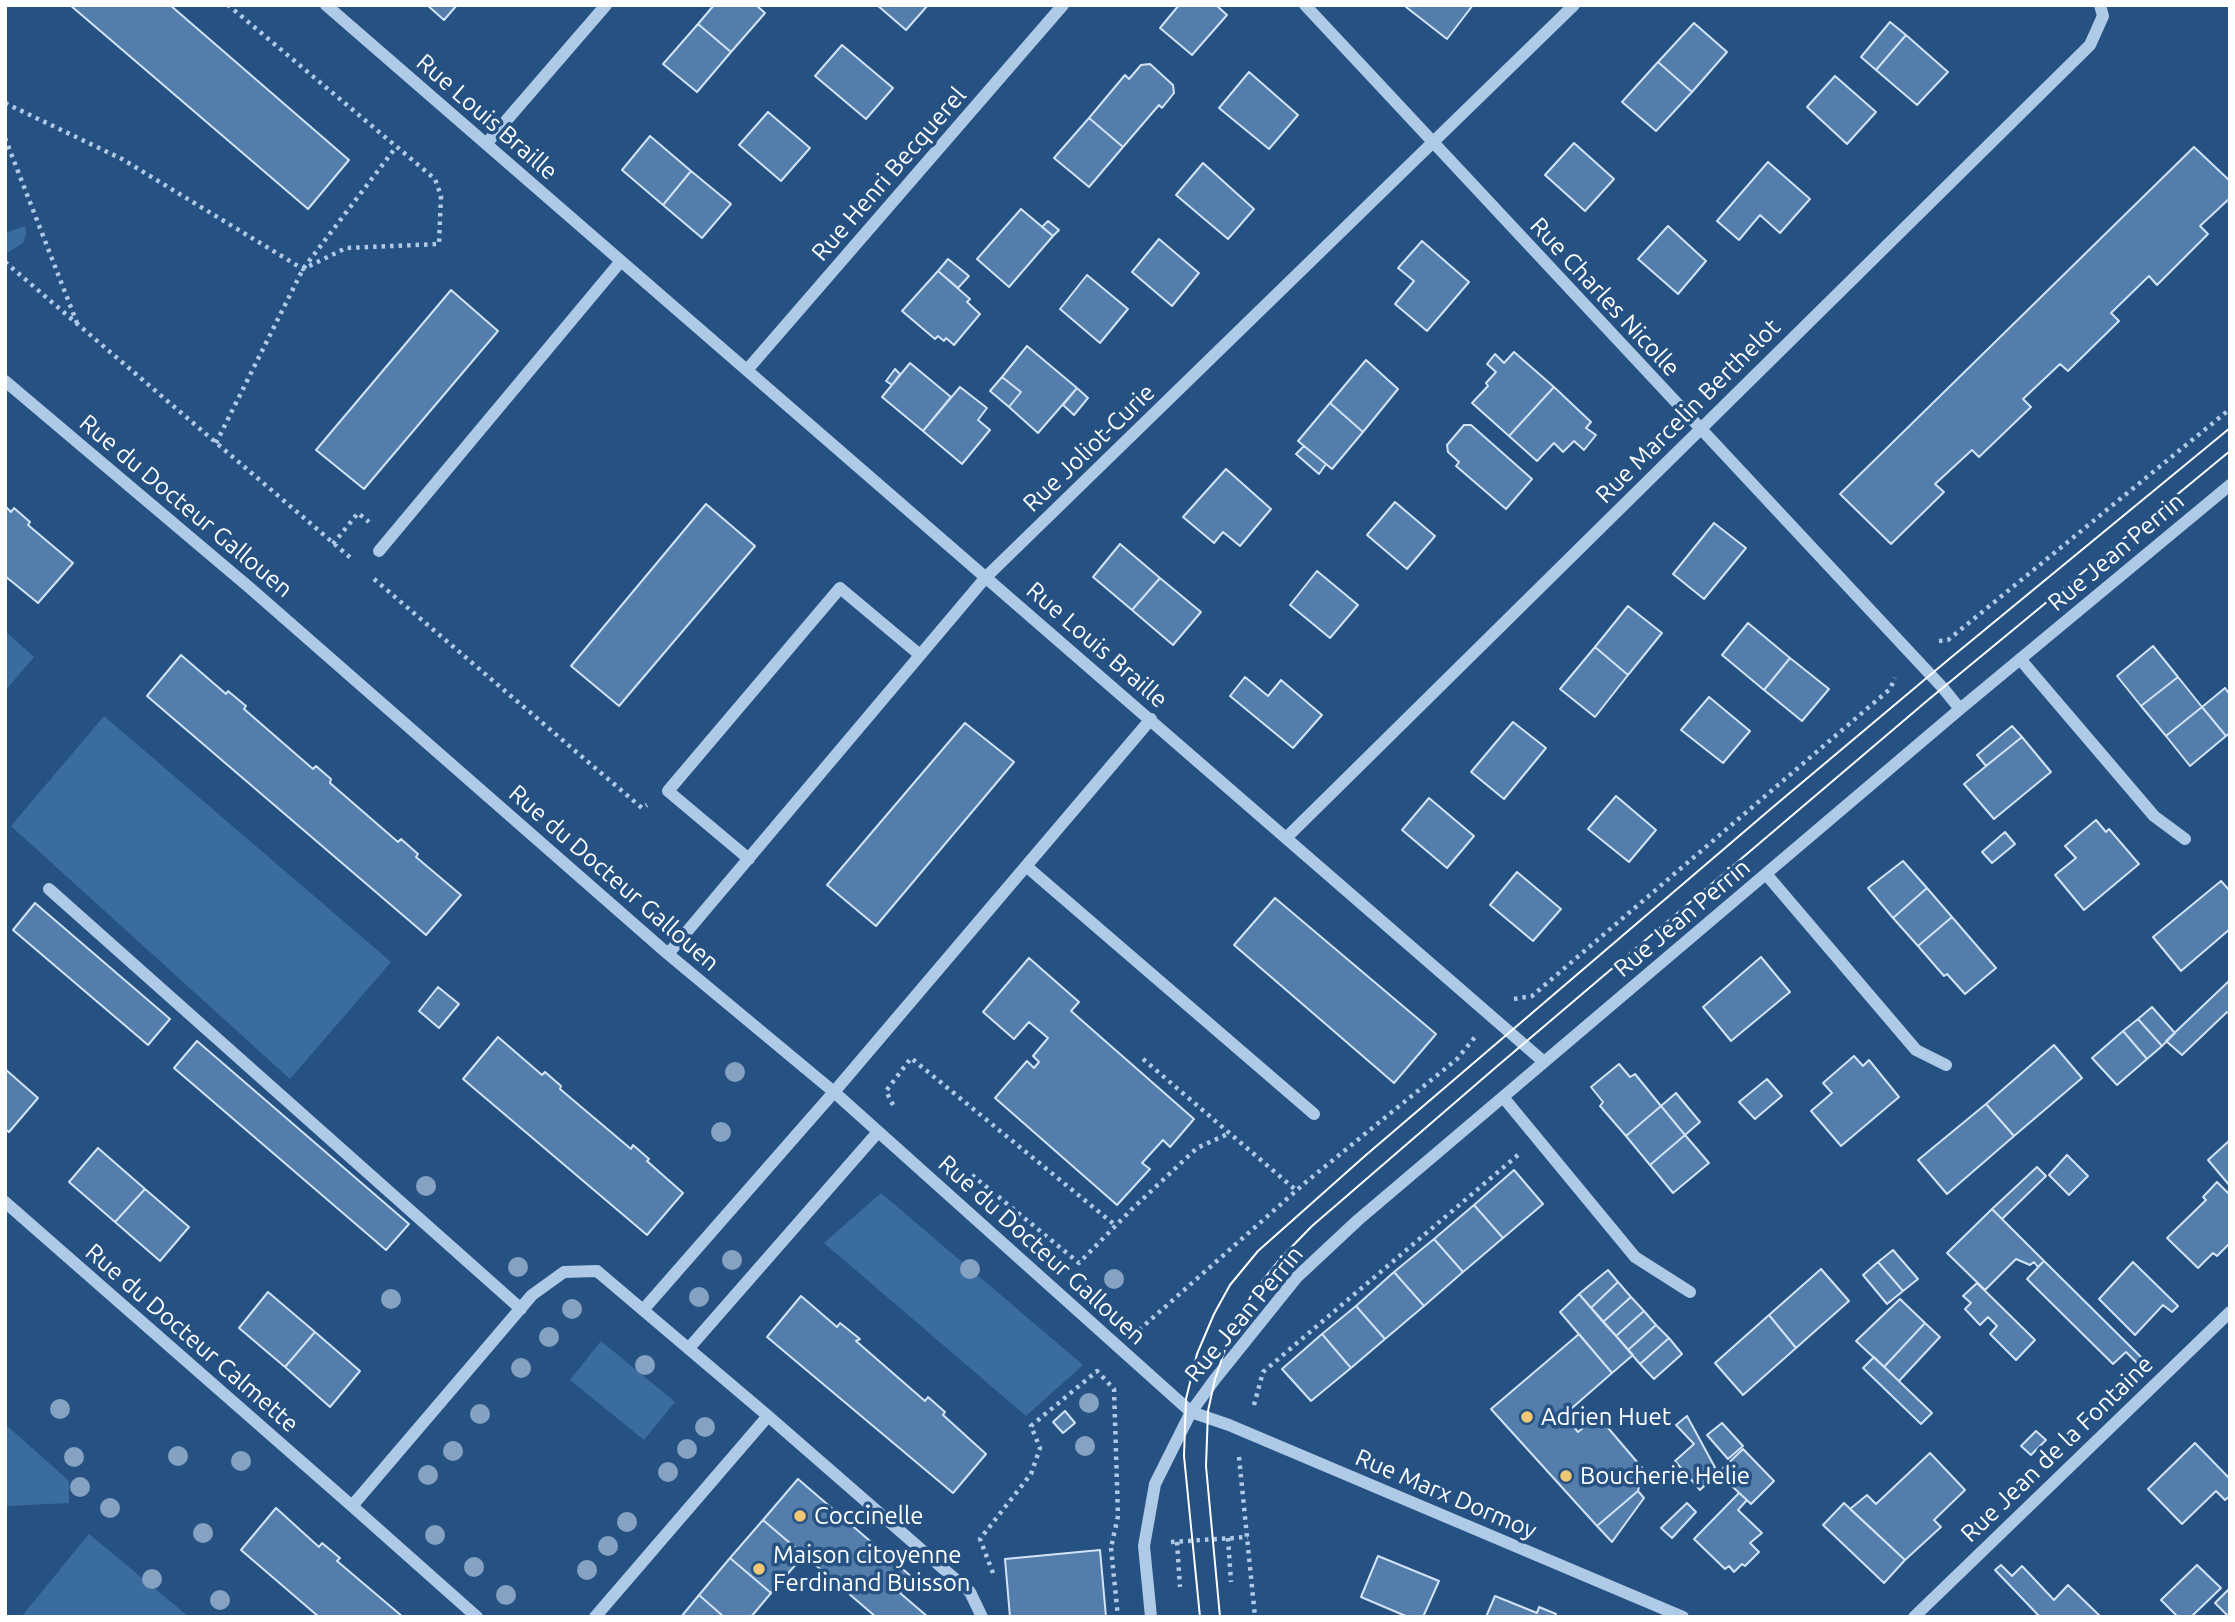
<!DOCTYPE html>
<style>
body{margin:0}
#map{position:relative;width:2235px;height:1622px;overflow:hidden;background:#265283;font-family:Ubuntu,sans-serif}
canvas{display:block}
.frame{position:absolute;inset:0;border:7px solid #fff;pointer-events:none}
</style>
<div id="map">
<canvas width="2235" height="1622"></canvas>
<div class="frame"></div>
</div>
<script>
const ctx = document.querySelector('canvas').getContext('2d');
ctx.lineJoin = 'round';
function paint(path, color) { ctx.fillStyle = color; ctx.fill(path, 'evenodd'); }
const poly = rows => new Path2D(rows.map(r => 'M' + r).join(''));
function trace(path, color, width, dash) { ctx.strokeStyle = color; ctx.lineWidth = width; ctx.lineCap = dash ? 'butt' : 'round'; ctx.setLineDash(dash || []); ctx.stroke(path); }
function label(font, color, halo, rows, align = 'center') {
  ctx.font = font + ' Ubuntu,sans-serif'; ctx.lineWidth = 7; ctx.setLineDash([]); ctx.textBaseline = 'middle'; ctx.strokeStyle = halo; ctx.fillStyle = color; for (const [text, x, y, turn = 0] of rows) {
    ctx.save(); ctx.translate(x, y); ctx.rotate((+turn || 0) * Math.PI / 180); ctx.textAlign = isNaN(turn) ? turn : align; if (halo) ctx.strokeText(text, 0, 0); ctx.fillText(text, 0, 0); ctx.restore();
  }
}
paint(poly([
 [25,226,26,234,23,243,7,253,5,233],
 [5,631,34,657,5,691],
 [104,716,391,962,290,1079,11,826],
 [881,1193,1083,1365,1026,1416,824,1243],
 [601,1341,675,1402,644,1440,570,1380],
 [5,1424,69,1481,69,1503,5,1506],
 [89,1534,189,1617,21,1617]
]), '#3b6ca0');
const building = poly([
 [70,5,170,5,349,160,308,209,70,5],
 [427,5,457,5,444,20,427,5],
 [714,5,756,5,765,13,731,52,698,24,714,5],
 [877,5,928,5,906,30,877,5],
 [1179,5,1216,5,1227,15,1192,55,1160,28,1179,5],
 [1407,5,1473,5,1447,39,1406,7,1407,5],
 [1890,22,1906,35,1876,70,1861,57,1890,22],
 [1694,23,1727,52,1692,92,1658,62,1694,23],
 [698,24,731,52,697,92,663,64,698,24],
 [1906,35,1948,72,1917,105,1876,70,1906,35],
 [842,45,893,88,866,119,815,76,842,45],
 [1658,62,1692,92,1656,131,1622,102,1658,62],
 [1150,64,1173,85,1174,93,1162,108,1159,105,1123,147,1089,118,1125,75,1129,79,1141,65,1150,64],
 [1249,72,1298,115,1269,149,1219,108,1249,72],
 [1835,76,1876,112,1847,144,1807,107,1835,76],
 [768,112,810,148,781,181,739,145,768,112],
 [1089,118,1123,147,1089,187,1054,158,1089,118],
 [650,136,691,171,663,205,622,170,650,136],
 [1574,143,1614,179,1585,211,1545,175,1574,143],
 [2194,147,2230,181,2230,198,2200,226,2208,234,2157,285,2149,276,2111,313,2119,321,2068,371,2060,364,2023,399,2031,407,1979,457,1972,450,1935,484,1944,492,1891,544,1840,494,2194,147],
 [1768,162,1810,199,1780,233,1760,215,1739,240,1717,221,1768,162],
 [1203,163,1254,209,1228,239,1176,195,1203,163],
 [691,171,731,204,702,238,663,205,691,171],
 [1021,209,1053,236,1009,287,977,259,1021,209],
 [1048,221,1059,230,1053,236,1042,227,1048,221],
 [1668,226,1706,261,1678,294,1638,259,1668,226],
 [1159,239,1199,273,1172,306,1132,272,1159,239],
 [1422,241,1469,282,1427,331,1395,304,1414,281,1398,268,1422,241],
 [948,259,969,276,958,288,938,271,948,259],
 [938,271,970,299,967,302,980,314,954,345,946,338,944,341,938,336,935,339,902,311,938,271],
 [1087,275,1128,309,1100,343,1060,309,1087,275],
 [451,290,498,331,364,489,316,450,451,290],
 [1027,346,1077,388,1038,433,1009,407,1021,392,1002,377,1027,346],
 [1514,352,1554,387,1509,436,1472,403,1488,386,1486,383,1496,372,1487,364,1495,354,1504,363,1514,352],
 [1366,360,1398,389,1363,432,1330,403,1366,360],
 [910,363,951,397,923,431,882,397,910,363],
 [895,369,900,374,892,385,886,381,895,369],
 [1002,377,1021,392,1009,407,990,391,1002,377],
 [960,387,987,408,978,420,990,430,962,464,923,431,960,387],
 [1554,387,1591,422,1586,428,1596,435,1584,450,1574,441,1563,452,1554,443,1537,461,1509,436,1554,387],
 [1077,388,1088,398,1074,415,1063,405,1077,388],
 [1330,403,1363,432,1332,469,1298,441,1330,403],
 [1464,425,1471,425,1532,479,1506,509,1456,466,1459,462,1448,452,1447,445,1464,425],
 [1304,446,1326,464,1319,474,1296,454,1304,446],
 [1226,469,1271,509,1240,546,1223,532,1214,543,1183,517,1226,469],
 [1395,502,1435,536,1407,569,1367,535,1395,502],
 [706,504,755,546,619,706,571,666,706,504],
 [5,506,11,512,14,508,30,522,28,525,73,563,38,603,5,576,5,506],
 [1714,523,1746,548,1704,599,1673,574,1714,523],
 [1120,544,1160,578,1132,610,1093,577,1120,544],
 [1317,571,1358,605,1330,638,1290,605,1317,571],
 [1160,578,1201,612,1173,645,1132,610,1160,578],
 [1628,606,1662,633,1628,675,1595,647,1628,606],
 [1748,623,1790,658,1764,690,1722,655,1748,623],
 [2153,646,2178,677,2141,706,2117,676,2153,646],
 [1595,647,1628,675,1595,717,1560,689,1595,647],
 [181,655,226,694,228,691,246,706,244,709,313,769,316,766,331,779,330,783,398,842,401,839,418,854,416,857,461,895,426,935,147,696,181,655],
 [1790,658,1829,689,1802,721,1764,690,1790,658],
 [1245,677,1268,696,1281,680,1322,715,1293,748,1230,696,1245,677],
 [2178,677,2202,707,2166,736,2141,706,2178,677],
 [2225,688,2230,695,2230,733,2226,736,2202,707,2225,688],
 [1709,697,1750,731,1723,763,1681,730,1709,697],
 [2202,707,2226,736,2190,766,2166,736,2202,707],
 [1513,722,1546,748,1504,799,1471,772,1513,722],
 [965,723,1014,762,876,926,827,885,965,723],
 [2012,726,2022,737,1986,766,1977,755,2012,726],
 [2022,737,2051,772,1994,819,1964,784,2022,737],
 [1616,796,1656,830,1629,862,1588,829,1616,796],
 [1429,798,1474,836,1447,868,1402,830,1429,798],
 [2096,820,2106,832,2109,829,2139,864,2084,910,2055,875,2076,858,2065,846,2096,820],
 [2005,832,2015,844,1992,863,1982,852,2005,832],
 [1903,861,1927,888,1893,918,1868,888,1903,861],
 [1517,872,1561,909,1533,941,1490,905,1517,872],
 [2221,881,2230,891,2230,929,2181,971,2153,937,2221,881],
 [1927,888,1952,917,1918,946,1893,918,1927,888],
 [1275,898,1436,1034,1394,1083,1234,945,1275,898],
 [35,903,170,1019,148,1045,13,930,35,903],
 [1952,917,1996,968,1965,994,1947,974,1944,976,1918,946,1952,917],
 [1761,957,1790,992,1731,1041,1703,1007,1761,957],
 [1029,958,1079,1002,1071,1011,1194,1119,1170,1147,1163,1140,1142,1163,1150,1169,1117,1205,995,1098,1027,1061,1034,1068,1039,1062,1033,1056,1048,1038,1029,1022,1014,1039,983,1012,1029,958],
 [2230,980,2230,1014,2227,1012,2182,1055,2166,1041,2230,980],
 [438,987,459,1004,439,1028,419,1011,438,987],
 [2152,1007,2175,1033,2162,1046,2138,1019,2152,1007],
 [2138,1019,2162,1046,2147,1059,2123,1031,2138,1019],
 [2123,1031,2147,1059,2117,1085,2092,1058,2123,1031],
 [498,1037,542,1075,545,1072,561,1086,560,1089,631,1149,633,1145,649,1159,647,1161,683,1193,647,1235,463,1079,498,1037],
 [197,1041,409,1224,386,1250,174,1068,197,1041],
 [2054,1045,2082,1078,2014,1136,1986,1104,2054,1045],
 [1854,1056,1863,1066,1869,1060,1899,1097,1841,1146,1811,1111,1832,1093,1823,1083,1854,1056],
 [1619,1064,1630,1077,1635,1074,1661,1106,1626,1136,1600,1106,1603,1102,1591,1087,1619,1064],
 [5,1069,38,1098,9,1132,5,1129,5,1069],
 [1767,1079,1782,1096,1755,1119,1739,1102,1767,1079],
 [1676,1093,1700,1122,1685,1135,1661,1106,1676,1093],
 [1986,1104,2014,1136,1947,1194,1918,1160,1986,1104],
 [1661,1106,1685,1135,1650,1165,1626,1136,1661,1106],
 [1685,1135,1709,1163,1673,1193,1650,1165,1685,1135],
 [2230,1140,2230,1186,2208,1160,2230,1140],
 [98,1148,145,1189,115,1222,69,1182,98,1148],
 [2067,1155,2088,1176,2069,1195,2049,1175,2067,1155],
 [2037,1167,2046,1176,2002,1219,1992,1209,2037,1167],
 [1514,1170,1543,1204,1503,1238,1474,1205,1514,1170],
 [2217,1182,2230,1195,2230,1243,2217,1256,2213,1253,2198,1268,2167,1238,2206,1200,2203,1197,2217,1182],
 [145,1189,189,1227,160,1261,115,1222,145,1189],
 [1474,1205,1503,1238,1463,1272,1434,1239,1474,1205],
 [1992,1209,2044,1261,2038,1267,2034,1262,2030,1265,2016,1259,1985,1290,1947,1253,1992,1209],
 [1434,1239,1463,1272,1424,1306,1394,1272,1434,1239],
 [1893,1250,1918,1279,1903,1291,1878,1262,1893,1250],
 [2044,1261,2143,1359,2138,1364,2126,1352,2113,1364,2027,1279,2044,1261],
 [1878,1262,1903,1291,1887,1304,1863,1275,1878,1262],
 [2133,1262,2178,1306,2172,1312,2163,1305,2135,1335,2099,1299,2133,1262],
 [1821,1269,1849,1301,1796,1348,1769,1315,1821,1269],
 [1608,1270,1618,1282,1591,1308,1579,1294,1608,1270],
 [1394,1272,1424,1306,1385,1339,1356,1306,1394,1272],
 [1618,1282,1631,1297,1603,1322,1591,1308,1618,1282],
 [1977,1283,2035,1340,2016,1360,1990,1334,1997,1326,1988,1317,1980,1325,1965,1309,1971,1303,1963,1296,1977,1283],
 [268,1292,315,1332,285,1367,239,1328,268,1292],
 [1579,1294,1633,1355,1612,1373,1560,1312,1579,1294],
 [801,1296,837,1327,840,1323,860,1339,856,1341,925,1401,928,1397,945,1412,943,1415,986,1454,953,1493,767,1337,801,1296],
 [1631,1297,1644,1311,1616,1336,1603,1322,1631,1297],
 [1900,1299,1925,1323,1884,1367,1856,1341,1900,1299],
 [1356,1306,1385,1339,1351,1368,1322,1334,1356,1306],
 [1644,1311,1656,1325,1628,1350,1616,1336,1644,1311],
 [1769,1315,1796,1348,1743,1395,1715,1363,1769,1315],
 [1925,1323,1940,1337,1899,1381,1884,1367,1925,1323],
 [1656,1325,1669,1338,1640,1364,1628,1350,1656,1325],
 [315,1332,360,1371,330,1407,285,1367,315,1332],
 [1322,1334,1351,1368,1311,1401,1282,1369,1322,1334],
 [1579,1334,1612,1373,1564,1415,1578,1432,1598,1416,1643,1469,1638,1491,1597,1526,1491,1409,1579,1334],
 [1669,1338,1682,1354,1654,1379,1640,1364,1669,1338],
 [1874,1357,1932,1413,1921,1424,1863,1368,1874,1357],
 [1065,1411,1075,1423,1063,1433,1053,1422,1065,1411],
 [1687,1416,1718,1473,1700,1490,1675,1461,1694,1444,1676,1425,1687,1416],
 [1722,1423,1743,1446,1728,1459,1707,1435,1722,1423],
 [2036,1431,2046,1440,2031,1455,2021,1446,2036,1431],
 [2195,1443,2230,1479,2230,1496,2225,1500,2216,1491,2182,1524,2148,1489,2195,1443],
 [1743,1449,1774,1481,1751,1504,1718,1473,1743,1449],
 [1930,1453,1965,1490,1934,1520,1941,1527,1905,1560,1850,1509,1867,1495,1876,1504,1930,1453],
 [798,1479,913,1578,900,1593,928,1617,876,1617,763,1520,798,1479],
 [1638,1491,1644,1498,1612,1542,1597,1526,1638,1491],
 [1739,1493,1747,1500,1738,1510,1762,1533,1750,1543,1759,1552,1745,1566,1742,1564,1734,1572,1729,1566,1725,1569,1694,1539,1739,1493],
 [1687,1503,1696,1512,1672,1538,1661,1528,1687,1503],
 [1844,1503,1905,1560,1884,1583,1823,1525,1844,1503],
 [276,1508,319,1547,322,1543,340,1558,337,1561,403,1617,319,1617,241,1550,276,1508],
 [763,1520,804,1555,771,1593,730,1558,763,1520],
 [1100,1550,1106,1617,1010,1617,1005,1559,1100,1550],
 [1378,1556,1439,1581,1423,1617,1408,1617,1361,1597,1378,1556],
 [730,1558,771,1593,751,1617,724,1617,699,1595,730,1558],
 [2001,1565,2012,1576,2022,1566,2054,1600,2068,1585,2101,1617,2040,1617,1995,1570,2001,1565],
 [2197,1565,2221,1588,2191,1617,2178,1617,2161,1600,2197,1565],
 [2230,1588,2230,1617,2229,1617,2215,1603,2230,1588],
 [699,1595,724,1617,681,1617,699,1595],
 [1495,1596,1537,1613,1539,1607,1556,1614,1555,1617,1486,1617,1495,1596]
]);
paint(building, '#537eac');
trace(building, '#d2e3f6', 2);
trace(poly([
 [5,103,122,159,303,269,346,248,439,244,441,196,435,179,228,5],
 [5,138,77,323],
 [5,262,352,559],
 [216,443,303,269,396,147],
 [333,544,358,513,369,522],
 [374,579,642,808,647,805],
 [1939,641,1948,640,2230,409],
 [1514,999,1532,996,1890,689,1895,678],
 [1143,1059,1297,1191],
 [893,1105,886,1091,911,1058,1115,1225],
 [972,1175,1079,1263,1132,1209,1197,1148,1230,1133],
 [1139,1330,1306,1182,1457,1059,1475,1037],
 [1254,1405,1263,1372,1518,1155],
 [1239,1457,1255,1617],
 [1228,1538,1231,1582],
 [1171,1542,1248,1537],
 [1177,1542,1180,1587],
 [1111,1548,1118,1617],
 [993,1573,980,1539,1031,1474,1040,1448,1031,1426,1097,1371,1114,1389,1118,1516,1111,1548]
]), '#afcae7', 4.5, [3.5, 5]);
trace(poly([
 [326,5,1544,1062],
 [1305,5,1943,688,1960,709],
 [486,144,606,5],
 [747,370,1063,5],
 [5,381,250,588,668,954,834,1092,1191,1412,1229,1425,1683,1617],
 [379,551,621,261],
 [2020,659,2154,816,2185,839],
 [1287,837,2090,45,2103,16,2100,5],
 [749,859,668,791,840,588,920,655],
 [1026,866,1314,1114],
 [1766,874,1916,1050,1946,1065],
 [49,889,521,1309],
 [668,954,986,577,1574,5],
 [1503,1097,1635,1257,1690,1292],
 [5,1202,352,1506],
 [643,1310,834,1092,1151,719],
 [689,1348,878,1132],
 [477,1617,352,1506,532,1295,564,1272,597,1271,768,1416,970,1592,982,1617],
 [595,1617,768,1416],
 [1151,1617,1144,1546,1155,1484,1191,1412,1215,1379,1297,1277,1358,1220,1960,709,2230,485],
 [1914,1617,2230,1312]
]), '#afcae7', 12);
trace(poly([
 [1200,1617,1184,1456,1186,1399,1197,1354,1214,1314,1230,1285,1258,1251,1366,1155,1773,807,1948,660,2230,428],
 [1220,1617,1206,1466,1208,1411,1215,1379,1229,1338,1252,1294,1279,1260,1312,1226,1495,1068,1928,700,2230,451]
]), '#fff', 2);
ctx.fillStyle = '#85a2c2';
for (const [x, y] of [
 [735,1072],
 [721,1132],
 [426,1186],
 [732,1260],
 [518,1267],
 [970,1269],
 [1114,1279],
 [699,1297],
 [391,1299],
 [572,1309],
 [549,1337],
 [645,1365],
 [521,1368],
 [1089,1403],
 [60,1409],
 [480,1414],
 [705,1427],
 [1085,1446],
 [687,1449],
 [453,1451],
 [178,1456],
 [74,1457],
 [241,1461],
 [668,1472],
 [428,1475],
 [80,1487],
 [110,1508],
 [627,1522],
 [203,1533],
 [435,1535],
 [608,1546],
 [474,1567],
 [587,1570],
 [152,1579],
 [506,1595],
 [220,1600]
]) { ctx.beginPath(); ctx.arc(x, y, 10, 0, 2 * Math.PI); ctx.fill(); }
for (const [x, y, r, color] of [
 [1527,1417,7,"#f0c874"],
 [1566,1476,7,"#f0c874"],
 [800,1516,7,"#f0c874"],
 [759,1569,7,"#f0c874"]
]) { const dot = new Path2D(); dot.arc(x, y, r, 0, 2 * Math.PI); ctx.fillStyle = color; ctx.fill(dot); trace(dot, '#265283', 2.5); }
label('24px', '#fff', '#265283', [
 ["Rue Louis Braille",487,117,41],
 ["Rue Henri Becquerel",889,174,-49],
 ["Rue Charles Nicolle",1605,297,47],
 ["Rue Marcelin Berthelot",1688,411,-45],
 ["Rue Joliot-Curie",1089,448,-44],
 ["Rue du Docteur Gallouen",186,506,40],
 ["Rue Jean Perrin",2116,552,-40],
 ["Rue Louis Braille",1097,645,41],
 ["Rue du Docteur Gallouen",614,878,41],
 ["Rue Jean Perrin",1682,918,-40],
 ["Rue du Docteur Gallouen",1042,1250,42],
 ["Rue Jean Perrin",1244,1314,-50],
 ["Rue du Docteur Calmette",192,1338,41],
 ["Rue Jean de la Fontaine",2057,1449,-44],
 ["Rue Marx Dormoy",1446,1494,23]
]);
label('24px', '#fff', '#265283', [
 ["Adrien Huet",1541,1417],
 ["Boucherie Helie",1580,1476],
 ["Coccinelle",814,1516],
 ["Maison citoyenne",773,1555],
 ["Ferdinand Buisson",773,1583]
], 'left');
</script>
